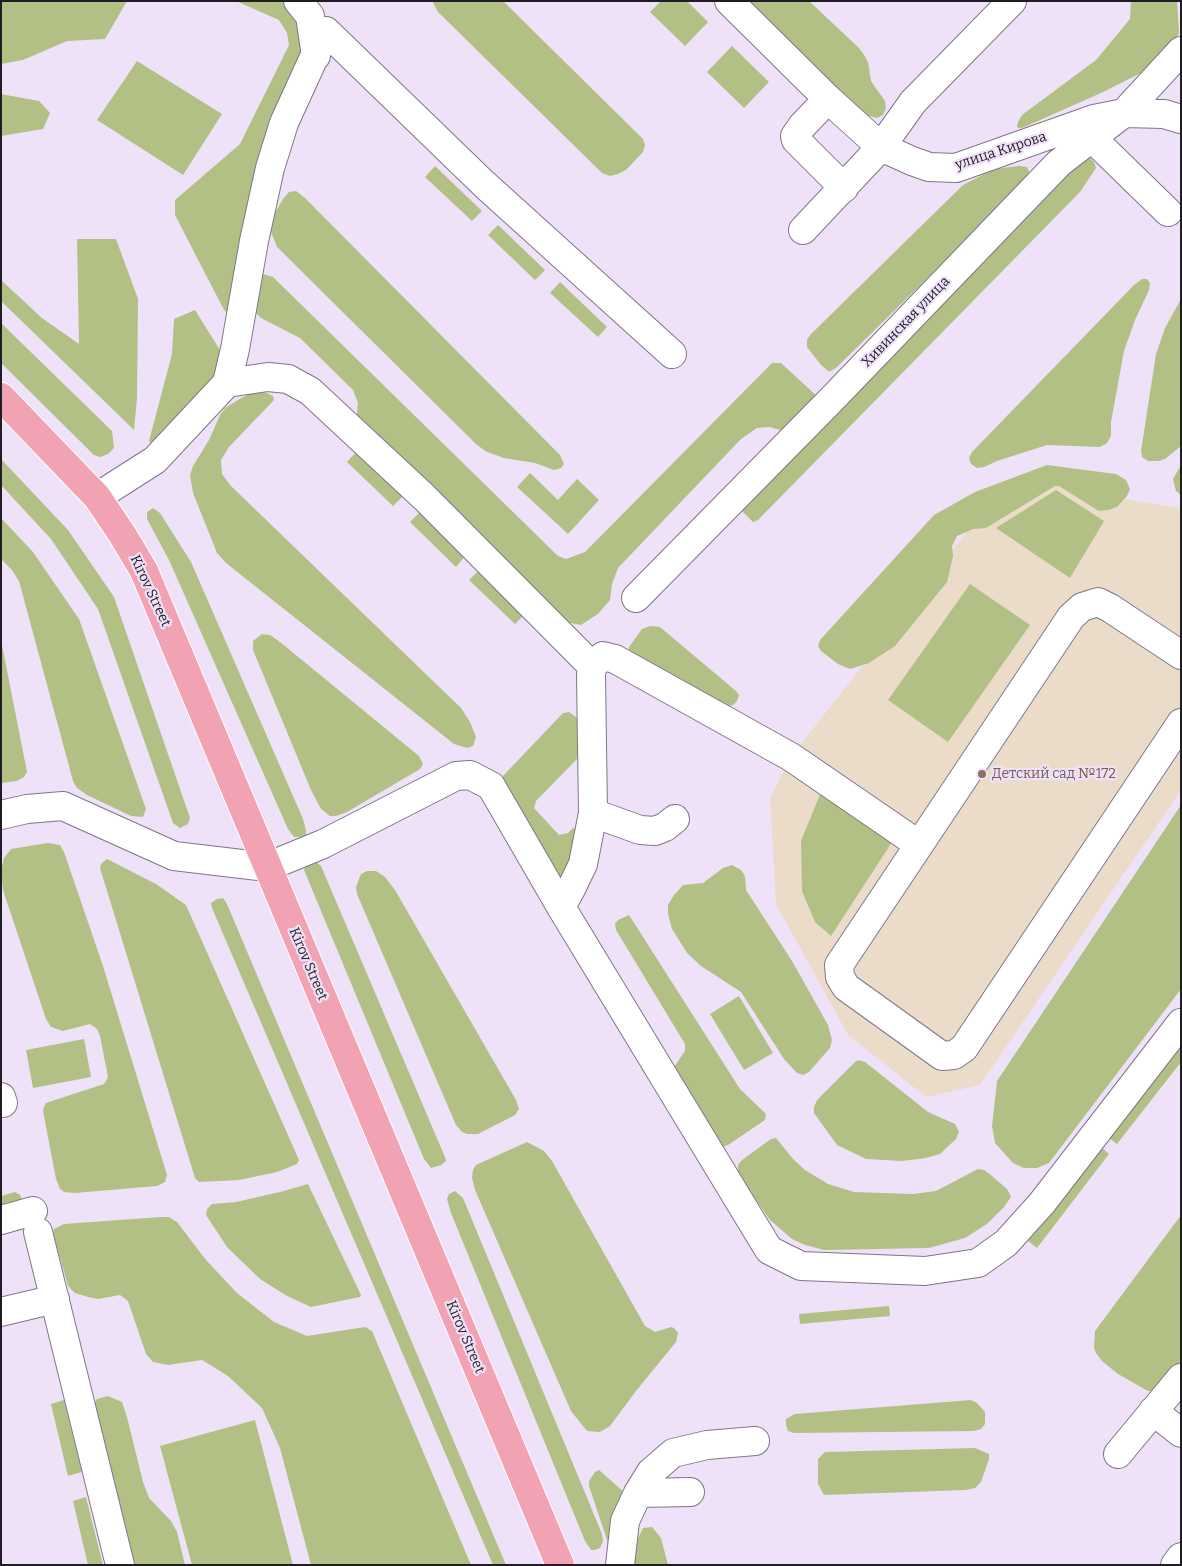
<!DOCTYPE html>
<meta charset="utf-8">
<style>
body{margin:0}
#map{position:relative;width:1182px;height:1566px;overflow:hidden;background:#efe2f8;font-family:Bitter,serif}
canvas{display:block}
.frame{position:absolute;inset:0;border:2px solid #201c23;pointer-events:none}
</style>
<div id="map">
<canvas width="1182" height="1566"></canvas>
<div class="frame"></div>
</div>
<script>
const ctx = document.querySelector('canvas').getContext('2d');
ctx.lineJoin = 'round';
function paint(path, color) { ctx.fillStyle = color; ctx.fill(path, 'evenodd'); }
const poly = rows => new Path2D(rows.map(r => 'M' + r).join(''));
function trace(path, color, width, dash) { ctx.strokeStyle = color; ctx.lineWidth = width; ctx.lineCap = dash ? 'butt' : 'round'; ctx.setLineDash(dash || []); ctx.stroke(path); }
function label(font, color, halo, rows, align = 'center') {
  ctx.font = font + ' Bitter,serif'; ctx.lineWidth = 4.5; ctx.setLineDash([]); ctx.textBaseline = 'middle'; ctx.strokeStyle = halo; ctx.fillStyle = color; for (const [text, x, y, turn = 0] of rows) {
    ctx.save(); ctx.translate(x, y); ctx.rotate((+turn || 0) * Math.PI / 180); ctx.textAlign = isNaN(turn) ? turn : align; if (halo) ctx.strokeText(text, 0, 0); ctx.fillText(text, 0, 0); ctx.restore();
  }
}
paint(poly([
 [1051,481,1135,501,1181,508,1181,790,980,1085,926,1097,848,1035,776,904,770,798,791,757,988,505]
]), '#eadcc9');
paint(poly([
 [1,1,127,1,105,39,67,41,23,60,1,64],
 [236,1,284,1,292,4,307,51,234,323,223,308,175,215,175,200,240,144,289,45,287,33,279,20],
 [432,1,503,1,643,139,645,145,643,152,626,170,618,174,610,176,602,173,438,12],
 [661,1,687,1,708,22,685,46,650,12],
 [744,1,809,1,859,48,864,55,868,62,871,81,885,101,886,108,883,115,877,118,865,115],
 [1131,1,1177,1,1179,32,1177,40,1147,70,1101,93,1022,128,1018,128,1017,126,1018,122,1022,115,1096,60,1130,19],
 [732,46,769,82,744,108,707,72],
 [137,61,222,114,183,175,97,120],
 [1,94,39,101,50,113,43,129,1,136],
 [1078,155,1087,155,1094,162,1096,168,1080,192,758,520,753,522,740,509],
 [435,166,482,211,472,221,425,177],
 [1019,166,1027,167,1029,171,1028,175,1005,202,837,367,831,371,828,371,821,365,807,347,807,340,810,335,963,185,994,169],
 [296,191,305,198,560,455,564,464,561,468,554,470,535,463,504,458,487,452,477,445,277,247,271,232,272,218,283,199,289,192],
 [498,225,545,270,535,280,488,235],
 [77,239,116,239,138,299,137,398,134,430,1,301,1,280,42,318,79,344],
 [263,274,273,277,558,556,566,559,585,552,588,549,772,363,781,363,819,398,792,431,780,430,770,427,757,428,741,439,618,568,612,584,610,600,598,614,581,625,570,623,560,619,356,423,358,403,353,390,300,338,261,318,255,312,258,278],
 [1142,279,1147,279,1150,283,1149,290,1135,320,1124,351,1111,422,1111,436,1107,443,1100,447,1047,445,997,461,984,467,977,468,971,464,969,458,972,452,1134,285],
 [560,282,607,327,598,337,550,293],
 [1181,299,1181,446,1165,459,1158,461,1148,461,1142,457,1141,451,1156,354,1165,328],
 [195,310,228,363,157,449,149,441,172,354,174,319],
 [1,323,112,431,114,448,108,454,100,457,94,455,1,363],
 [254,392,267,393,273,396,274,400,229,447,221,460,222,474,231,486,461,708,470,722,476,737,473,746,467,748,454,744,226,563,217,553,193,493,190,475,193,466,209,440,220,415,225,408,243,397],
 [357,451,403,496,393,506,347,462],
 [1,459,68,530,114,597,190,818,188,824,180,828,173,823,98,609,51,539,1,485],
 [1047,465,1116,474,1126,480,1130,489,1127,496,1117,507,1108,510,1099,511,1059,486,1055,486,986,528,973,529,957,536,952,546,953,556,947,582,895,646,869,663,850,669,838,664,821,651,818,646,820,640,934,515,975,492],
 [1181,465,1181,495,1176,491,1173,479],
 [530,473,558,500,577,479,599,500,568,534,517,487],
 [1056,490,1104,521,1070,578,996,528],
 [153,508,160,513,191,562,303,819,306,830,306,837,294,837,288,829,169,560,147,519,147,512],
 [420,512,465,556,456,567,410,522],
 [1,518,33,552,79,619,146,809,143,817,131,816,87,795,77,788,73,781,19,581,12,570,1,559],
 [479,570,525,614,515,624,469,580],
 [970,584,1030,625,948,742,888,700],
 [650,626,660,627,736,691,739,695,737,701,733,705,727,707,633,655,629,649,629,647,642,629],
 [262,634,270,635,280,642,419,756,423,764,420,769,347,812,336,816,330,816,321,809,311,790,253,650,253,641],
 [1,640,27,772,24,777,17,781,1,783],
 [569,712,576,717,580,724,577,759,536,801,534,808,559,835,568,833,573,828,581,831,584,836,560,883,499,782,503,776,563,713],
 [821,792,892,842,831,936,815,922,802,891,801,841],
 [1181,805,1181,989,1049,1163,1037,1168,1024,1168,1013,1163,995,1143,992,1126,997,1081],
 [48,843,60,845,64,852,103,966,167,1175,165,1182,157,1186,75,1193,64,1192,60,1189,56,1179,43,1111,44,1107,46,1103,52,1101,104,1084,108,1077,100,1036,97,1029,90,1024,63,1031,51,1027,46,1019,3,890,1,871,4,858,11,849],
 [107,859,156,884,186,905,299,1160,297,1164,277,1172,239,1180,199,1182,195,1178,100,868,101,864],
 [315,860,321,866,445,1157,446,1161,441,1165,431,1168,424,1159,304,870,306,864],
 [732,865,741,870,745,876,746,890,792,961,828,1025,832,1040,830,1048,809,1072,803,1075,797,1073,784,1059,741,992,701,966,687,953,672,929,668,914,668,905,674,895,683,885,703,883,723,868],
 [367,871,376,871,385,877,395,890,516,1100,519,1109,515,1115,478,1134,467,1134,462,1132,456,1125,357,894,356,887,361,874],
 [223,898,227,904,506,1565,493,1565,212,908,211,903,217,899],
 [629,915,740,1089,766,1114,765,1120,728,1145,722,1147,674,1067,685,1051,685,1044,616,930,615,924,618,920],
 [739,996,773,1053,744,1070,710,1014],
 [84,1039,91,1077,33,1088,26,1050],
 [1178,1049,1181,1051,1181,1062,1117,1144,1109,1138],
 [858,1060,865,1062,928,1112,955,1124,959,1132,956,1139,940,1154,926,1158,902,1161,866,1159,837,1145,814,1113,814,1107,817,1100,854,1063],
 [776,1138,793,1159,805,1170,828,1184,854,1192,913,1194,936,1191,978,1169,984,1170,992,1176,1007,1189,1011,1197,1004,1207,987,1224,965,1238,929,1248,824,1250,805,1245,792,1239,770,1220,741,1178,738,1171,738,1165,742,1160,771,1139],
 [527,1142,544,1151,552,1161,645,1326,655,1332,671,1327,674,1328,678,1333,676,1342,636,1391,610,1426,600,1432,587,1431,571,1411,475,1190,472,1178,473,1170,476,1165],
 [1101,1147,1109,1154,1037,1248,1028,1241],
 [308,1184,361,1295,360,1297,311,1307,287,1296,260,1279,227,1247,206,1215,207,1209,212,1204,236,1202,280,1192],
 [455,1191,463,1198,602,1534,603,1541,600,1548,595,1550,591,1550,585,1541,451,1213,447,1199,449,1194],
 [15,1192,20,1195,23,1203,1,1213,1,1196],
 [1181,1215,1181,1363,1173,1373,1154,1391,1148,1391,1118,1374,1102,1361,1096,1353,1094,1348,1095,1331],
 [161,1217,169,1217,177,1222,206,1260,237,1293,274,1322,307,1336,365,1327,372,1331,471,1565,311,1565,280,1448,262,1408,228,1376,202,1360,168,1365,153,1362,146,1354,128,1301,120,1295,98,1299,88,1297,75,1293,68,1286,53,1233,54,1229,64,1224],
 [889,1306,890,1316,800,1324,799,1314],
 [108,1396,122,1402,127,1417,143,1482,149,1498,171,1521,177,1532,185,1565,131,1565,90,1409,97,1399],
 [64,1400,82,1472,68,1476,51,1404],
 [971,1400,977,1403,985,1412,985,1424,981,1429,974,1431,794,1433,788,1431,786,1425,786,1419,795,1414],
 [255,1420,293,1565,192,1565,160,1446],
 [975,1448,989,1454,989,1459,981,1482,975,1488,966,1490,824,1495,818,1484,818,1459,825,1452],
 [599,1470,625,1493,610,1549,589,1486,589,1481,595,1472],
 [86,1497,103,1565,88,1565,73,1501],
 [652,1527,661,1538,668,1565,634,1565,638,1538,643,1528]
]), '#b2c085');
const minor = poly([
 [298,1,310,16,316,56],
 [729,1,828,99,881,147,912,161,929,167,956,168,1094,119,1124,113,1164,114,1181,119],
 [828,99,802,126,795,136,796,140,844,188],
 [1092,138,1168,212],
 [803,230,881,147,913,102,1012,1],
 [227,383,268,377,288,379,310,391,425,498,592,666],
 [97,497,155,460,227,383,235,349,254,241,270,168,284,123,326,31,484,184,672,354],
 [636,598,832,399,1059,163,1124,113,1181,51],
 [1181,655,1110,608,1098,602,1082,607,1071,617,839,965,840,977,846,987,942,1056,954,1055,964,1048,1181,723],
 [593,813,640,830,655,831,665,827,675,819],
 [1,815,27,809,63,806,174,856,267,867,323,844,456,776,470,775,491,786,561,907],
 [918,844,791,757,615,659,603,656,592,666,591,675,593,813,583,864,571,889,561,907,769,1250,801,1266,925,1271,978,1263,1006,1243,1042,1203,1181,1023],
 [1,1097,3,1103],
 [1,1220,33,1211],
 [38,1232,120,1565],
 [1,1312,55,1299],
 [1153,1411,1181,1433],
 [1118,1454,1181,1378],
 [638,1493,690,1492],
 [620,1565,625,1521,638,1493,651,1472,673,1453,707,1445,755,1441],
 [1175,1565,1181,1557]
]);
const major = poly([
 [1,397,97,497,122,534,144,571,560,1565]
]);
trace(minor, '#807588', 30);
trace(major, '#fff', 30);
trace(minor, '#fff', 28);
trace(major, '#f2a3b3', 28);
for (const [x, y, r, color] of [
 [982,774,5,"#8d6e63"]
]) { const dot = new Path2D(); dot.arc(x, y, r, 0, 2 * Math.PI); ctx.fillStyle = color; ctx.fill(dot); trace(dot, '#efe2f8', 2); }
label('14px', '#201c23', '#efe2f8', [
 ["улица Кирова",1001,151,-18],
 ["Хивинская улица",906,322,-46],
 ["Kirov Street",150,591,65],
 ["Kirov Street",308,964,67],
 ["Kirov Street",465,1337,67]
]);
label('14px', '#785e54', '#efe2f8', [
 ["Детский сад №172",992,774]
], 'left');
</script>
